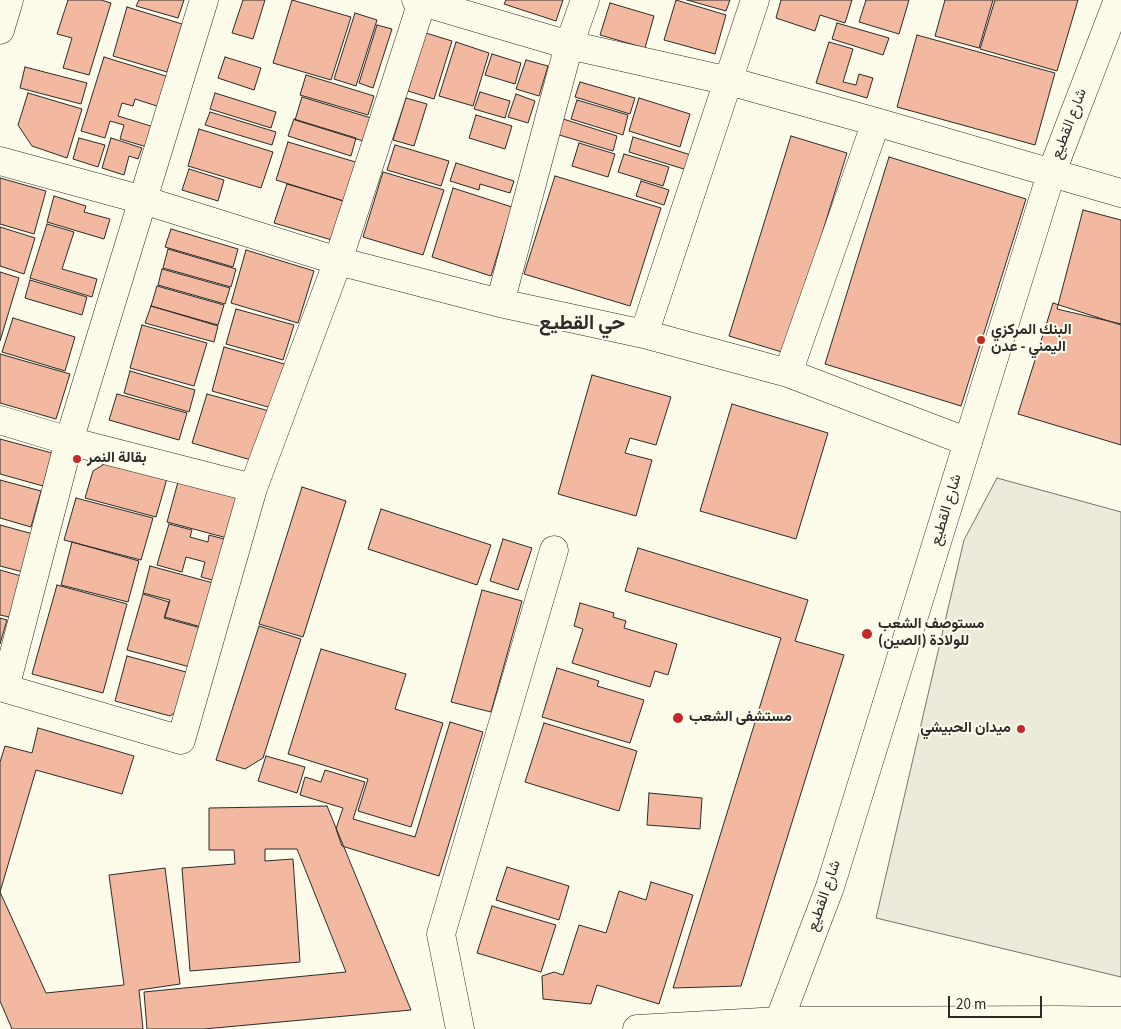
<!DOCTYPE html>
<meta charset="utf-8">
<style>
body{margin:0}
#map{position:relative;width:1121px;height:1029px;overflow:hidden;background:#fdfbea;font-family:"Source Sans 3",sans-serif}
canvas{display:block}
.scale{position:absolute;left:948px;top:996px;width:94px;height:22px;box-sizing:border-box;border:2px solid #2b2b2b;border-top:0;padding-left:6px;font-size:15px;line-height:18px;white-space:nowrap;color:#2b2b2b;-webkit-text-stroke:4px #fdfbea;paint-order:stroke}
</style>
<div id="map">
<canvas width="1121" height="1029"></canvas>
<div class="scale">20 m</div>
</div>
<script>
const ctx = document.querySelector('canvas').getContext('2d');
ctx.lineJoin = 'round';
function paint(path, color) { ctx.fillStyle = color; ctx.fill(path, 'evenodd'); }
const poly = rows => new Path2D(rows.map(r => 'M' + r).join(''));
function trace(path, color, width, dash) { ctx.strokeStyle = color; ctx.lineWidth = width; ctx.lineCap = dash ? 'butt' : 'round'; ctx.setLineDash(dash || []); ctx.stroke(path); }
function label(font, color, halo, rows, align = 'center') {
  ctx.font = font + ' "Source Sans 3",Vazirmatn,sans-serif'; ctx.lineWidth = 4; ctx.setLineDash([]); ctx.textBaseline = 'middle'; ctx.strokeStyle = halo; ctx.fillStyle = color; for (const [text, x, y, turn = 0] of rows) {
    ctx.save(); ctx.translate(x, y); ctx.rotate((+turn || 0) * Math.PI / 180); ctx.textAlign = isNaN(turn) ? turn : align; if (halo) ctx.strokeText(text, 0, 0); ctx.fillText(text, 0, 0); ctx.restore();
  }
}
const green = poly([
 [997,478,1121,512,1121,977,876,918,964,540,997,478]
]);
paint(green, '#ecebdb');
trace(green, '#74746e', 1);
const building = poly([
 [68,0,101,0,111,3,89,75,63,68,72,38,57,34,68,0],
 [139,0,184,0,178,18,136,6,139,0],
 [243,0,265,0,253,39,232,33,243,0],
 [292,0,351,17,331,80,273,63,292,0],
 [506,0,563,0,556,21,504,4,506,0],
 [676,0,726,15,715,54,664,40,676,0],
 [687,0,730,0,726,11,687,0],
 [781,0,852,0,845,23,820,15,815,31,776,18,781,0],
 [866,0,909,0,899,34,859,22,866,0],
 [945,0,993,0,979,48,935,36,945,0],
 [995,0,1078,0,1057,71,980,49,995,0],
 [610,3,654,16,645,48,600,35,610,3],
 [127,7,182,24,167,72,113,56,127,7],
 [355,13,377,20,356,86,334,79,355,13],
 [837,23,889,38,883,55,832,39,837,23],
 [377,25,392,29,373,88,359,83,377,25],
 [426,33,452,41,434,99,408,91,426,33],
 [917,35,1055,73,1035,145,897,107,917,35],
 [456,42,489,53,473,106,439,96,456,42],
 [829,42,853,49,843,82,856,85,859,74,873,78,867,98,816,83,829,42],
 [492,54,521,63,515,84,485,75,492,54],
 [104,57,169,77,160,107,135,99,133,106,122,103,118,116,154,127,147,147,120,139,124,125,110,121,105,138,81,131,104,57],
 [225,57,261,68,254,90,218,78,225,57],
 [526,60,548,66,539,96,516,89,526,60],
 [25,67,87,83,81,104,20,88,25,67],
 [306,75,374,96,368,115,300,95,306,75],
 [580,82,635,98,630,114,575,97,580,82],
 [480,92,510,101,505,118,474,109,480,92],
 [28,93,82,109,67,158,32,146,18,125,28,93],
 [215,93,276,112,271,128,210,109,215,93],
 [516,94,535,101,528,123,508,117,516,94],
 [302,97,371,118,363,141,295,120,302,97],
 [406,98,427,104,414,146,393,140,406,98],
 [639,98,690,114,680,147,629,131,639,98],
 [577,100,628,115,623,135,571,119,577,100],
 [210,112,276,132,272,145,205,125,210,112],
 [476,115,512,126,505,149,469,138,476,115],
 [560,118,617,136,613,151,556,134,560,118],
 [294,119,356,138,351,156,288,136,294,119],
 [199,129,273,152,261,188,188,166,199,129],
 [791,136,847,153,785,353,729,336,791,136],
 [633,137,691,155,687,170,629,152,633,137],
 [79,138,105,145,98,167,73,159,79,138],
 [111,138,142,148,138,159,129,156,124,175,102,168,111,138],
 [288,142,359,163,347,202,276,180,288,142],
 [579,143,615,154,608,177,572,166,579,143],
 [395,145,449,161,441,186,387,170,395,145],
 [624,154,669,167,663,186,618,172,624,154],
 [889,157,1026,199,961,406,825,364,889,157],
 [456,163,514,181,510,193,480,184,479,190,450,181,456,163],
 [189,169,224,180,218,201,182,190,189,169],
 [383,172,444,190,423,255,363,237,383,172],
 [555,176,661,208,630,306,524,274,555,176],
 [0,178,46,191,34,234,0,224,0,178],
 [641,181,669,190,664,205,636,196,641,181],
 [287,184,347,202,342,243,274,223,287,184],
 [453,188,512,207,491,276,432,257,453,188],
 [54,196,86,206,84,212,110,219,104,239,47,222,54,196],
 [1083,210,1121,220,1121,324,1057,309,1083,210],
 [47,224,74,232,62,269,97,279,92,297,30,278,47,224],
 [0,227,35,238,24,274,0,266,0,227],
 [171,229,238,249,233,267,165,247,171,229],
 [168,249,236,269,231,287,163,268,168,249],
 [246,250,314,271,298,323,231,303,246,250],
 [162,269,230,288,225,304,158,285,162,269],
 [0,272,19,278,0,341,0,272],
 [30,280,87,297,82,315,25,298,30,280],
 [157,286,224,305,218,325,151,306,157,286],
 [1053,303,1121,325,1121,445,1018,414,1053,303],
 [151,306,218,326,214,342,145,323,151,306],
 [236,309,294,325,283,360,226,344,236,309],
 [13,318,75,337,65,371,2,352,13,318],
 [142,325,207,343,194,386,130,368,142,325],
 [224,347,288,365,275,409,212,391,224,347],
 [0,354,70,374,56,419,0,403,0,354],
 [130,371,195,390,189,412,124,393,130,371],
 [592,375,671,397,656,445,630,438,625,453,652,460,636,516,558,494,592,375],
 [117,394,187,413,179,440,109,420,117,394],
 [207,394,273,412,258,462,192,443,207,394],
 [732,404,828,433,796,539,700,511,732,404],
 [0,439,52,453,43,486,0,474,0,439],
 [111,460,168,475,156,517,85,498,93,471,111,460],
 [0,480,41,491,31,527,0,518,0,480],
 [178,482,242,499,231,539,167,522,178,482],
 [302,487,346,501,303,637,259,624,302,487],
 [76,498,153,518,141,560,64,540,76,498],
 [381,509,491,545,477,585,368,549,381,509],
 [169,524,192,530,190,537,208,542,209,535,235,542,223,583,201,577,205,562,186,557,182,572,157,565,169,524],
 [0,525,33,534,23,572,0,566,0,525],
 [503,539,532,548,518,590,490,581,503,539],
 [72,542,139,561,128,602,61,585,72,542],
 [638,548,808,600,795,641,844,655,741,986,673,988,781,638,625,591,638,548],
 [150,566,217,584,205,628,165,617,170,600,143,593,150,566],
 [0,570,21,576,9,617,0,615,0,570],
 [57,585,127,604,103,693,32,674,57,585],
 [482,590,522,601,491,712,451,702,482,590],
 [143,594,169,602,164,618,201,628,190,667,127,650,143,594],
 [580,603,614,613,613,617,626,621,624,628,677,644,668,675,655,671,650,687,572,663,583,629,574,626,580,603],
 [0,618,7,620,0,644,0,618],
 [259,626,301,639,263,758,245,769,216,760,259,626],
 [321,649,406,674,395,709,443,723,411,827,358,811,368,779,288,754,321,649],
 [127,656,197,675,189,703,170,716,115,701,127,656],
 [557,668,599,681,597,686,644,700,630,743,542,717,557,668],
 [450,722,483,732,439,876,342,846,336,829,343,808,300,795,305,777,321,782,325,770,365,782,353,819,415,837,450,722],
 [544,723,637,751,619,811,525,782,544,723],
 [38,728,134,756,122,794,36,770,0,892,46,993,124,985,109,875,165,868,180,984,139,990,143,1029,12,1029,0,1001,0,762,5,746,32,753,38,728],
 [266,756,305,767,297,793,258,781,266,756],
 [649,793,702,798,700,829,647,825,649,793],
 [327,806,411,1010,204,1029,147,1029,144,992,346,972,297,849,265,849,265,861,293,859,300,962,190,971,182,868,235,864,234,850,209,850,209,808,327,806],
 [507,867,569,886,559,920,496,900,507,867],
 [651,882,693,895,659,1004,597,985,591,1004,543,999,542,976,554,972,563,975,579,925,606,933,619,891,646,900,651,882],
 [492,906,556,925,541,972,477,953,492,906]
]);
paint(building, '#f2b8a0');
trace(building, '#2b2b2b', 1);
const street = poly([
 [416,0,569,45,729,81,876,122,1121,193],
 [0,30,9,0],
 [0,161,143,200,338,261,500,303,644,334,788,373,968,442],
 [500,303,569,45,585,0],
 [644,334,755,0],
 [788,373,876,122],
 [0,420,69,441,253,488],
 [0,687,181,740,253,488,338,261,422,2],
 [5,688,69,441,204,0],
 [460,1029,441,934,554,550]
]);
const secondary = poly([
 [637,1029,779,1021,1059,1020,1121,1021],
 [776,1029,830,887,1051,174,1118,0]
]);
trace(street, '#2b2b2b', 29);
trace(secondary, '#2b2b2b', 29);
trace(street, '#fdfbea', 28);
trace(secondary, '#fdfbea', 28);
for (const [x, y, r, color] of [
 [981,340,5,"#c62828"],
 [77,459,5,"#c62828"],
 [867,634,6,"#c62828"],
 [678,718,6,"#c62828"],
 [1021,729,5,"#c62828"]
]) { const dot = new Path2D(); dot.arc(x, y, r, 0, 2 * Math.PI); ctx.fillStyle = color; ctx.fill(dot); trace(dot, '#fdfbea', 2); }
label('15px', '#2b2b2b', '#fdfbea', [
 ["شارع القطيع",1070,124,-69],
 ["شارع القطيع",947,510,-73],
 ["شارع القطيع",825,896,-71]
]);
label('bold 15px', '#2b2b2b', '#fdfbea', [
 ["البنك المركزي",991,331],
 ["اليمني - عدن",991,348],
 ["بقالة النمر",87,459],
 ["مستوصف الشعب",878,625],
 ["(الصين) للولادة",878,642],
 ["مستشفى الشعب",689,718],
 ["ميدان الحبيشي",1011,729,"right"]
], 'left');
label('bold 20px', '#2b2b2b', '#fdfbea', [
 ["حي القطيع",582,325]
]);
</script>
